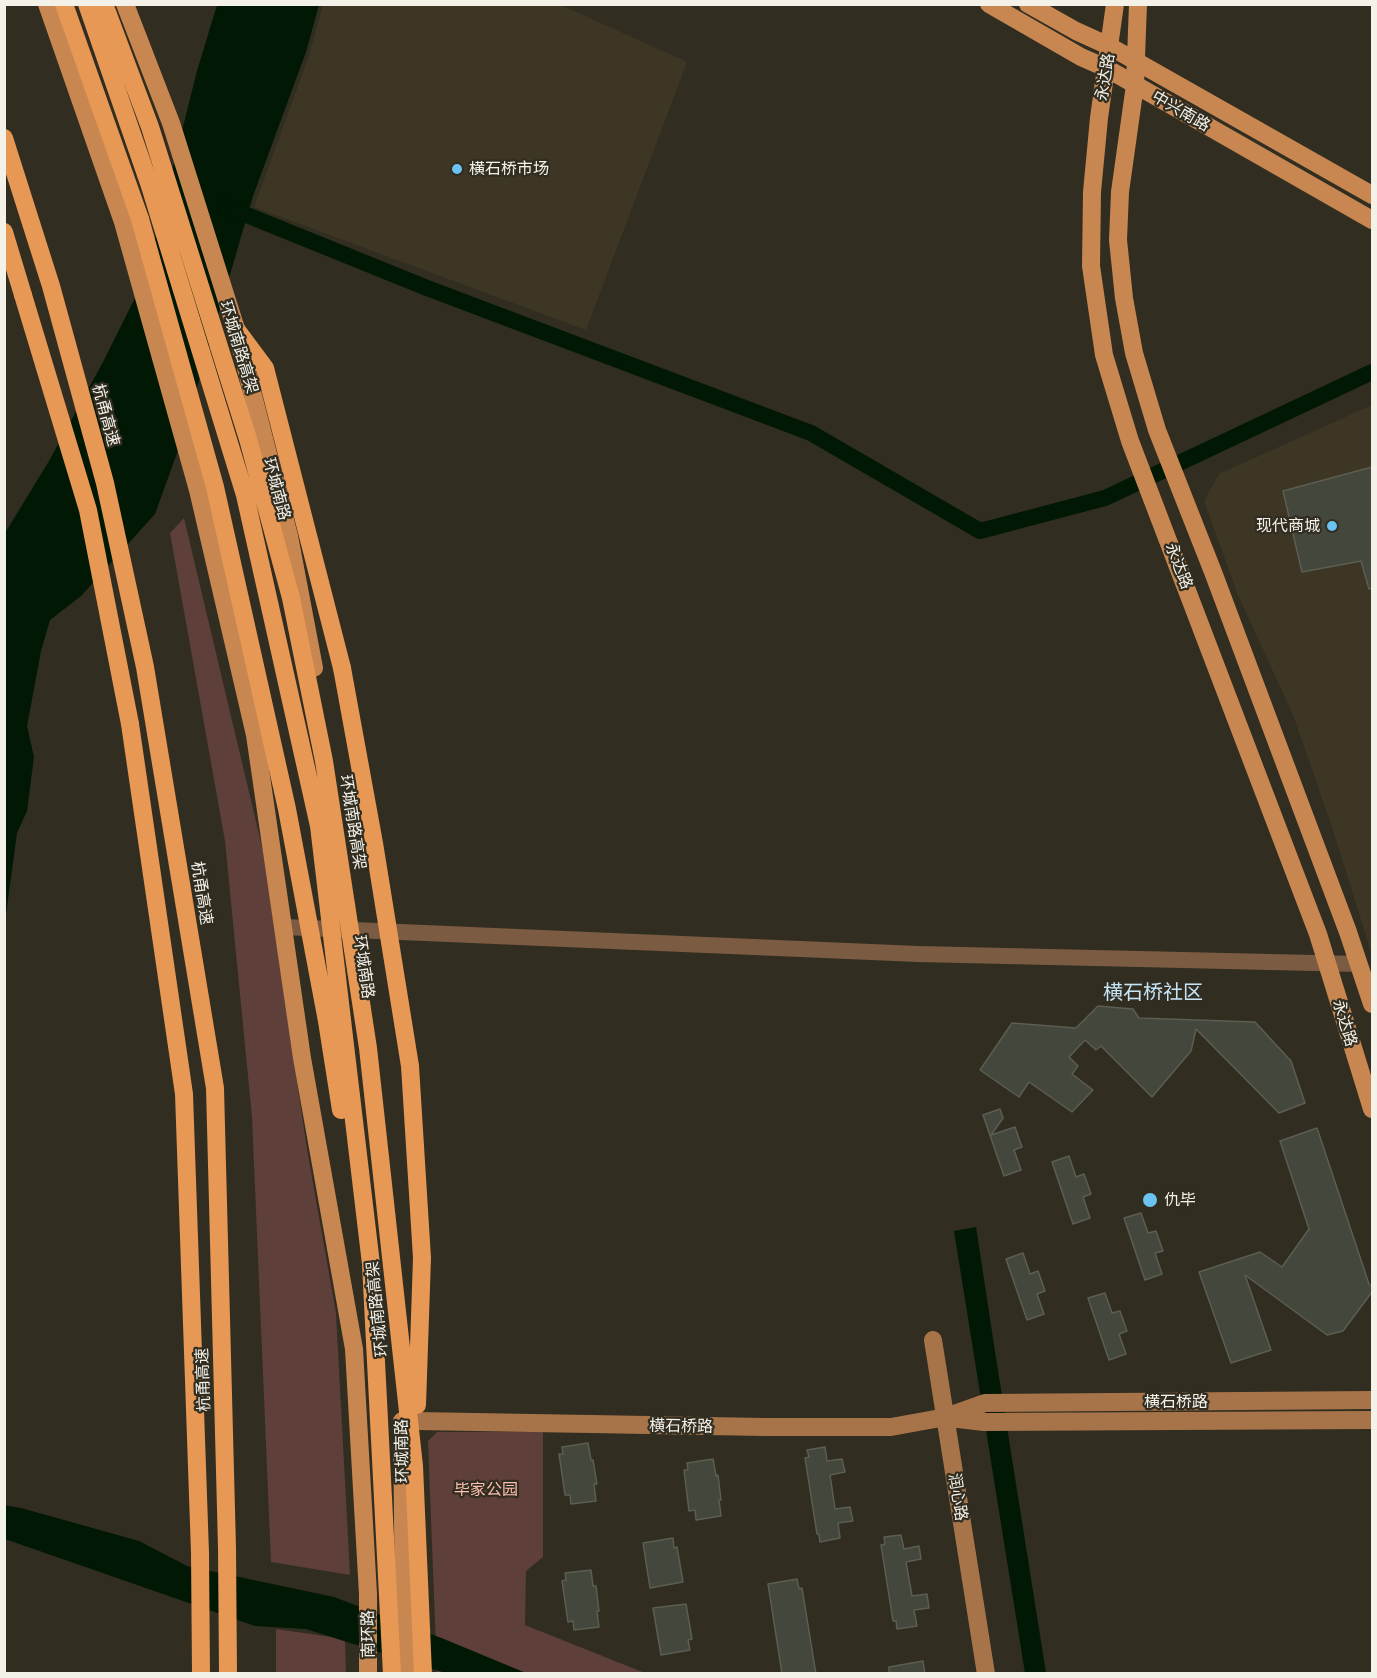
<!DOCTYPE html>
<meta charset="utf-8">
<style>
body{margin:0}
#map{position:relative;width:1377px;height:1678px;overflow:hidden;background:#312d21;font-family:Commissioner,sans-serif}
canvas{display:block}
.frame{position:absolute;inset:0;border:6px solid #f4f1e9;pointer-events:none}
</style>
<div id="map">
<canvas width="1377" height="1678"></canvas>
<div class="frame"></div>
</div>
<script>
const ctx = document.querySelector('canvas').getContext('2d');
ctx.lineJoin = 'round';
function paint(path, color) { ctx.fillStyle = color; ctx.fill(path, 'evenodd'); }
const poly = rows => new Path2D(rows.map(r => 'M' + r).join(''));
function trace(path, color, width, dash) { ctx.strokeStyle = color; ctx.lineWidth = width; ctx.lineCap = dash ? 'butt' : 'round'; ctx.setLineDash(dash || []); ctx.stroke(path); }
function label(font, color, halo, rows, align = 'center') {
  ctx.font = font + ' Commissioner,"Noto Sans SC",sans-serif'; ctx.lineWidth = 4.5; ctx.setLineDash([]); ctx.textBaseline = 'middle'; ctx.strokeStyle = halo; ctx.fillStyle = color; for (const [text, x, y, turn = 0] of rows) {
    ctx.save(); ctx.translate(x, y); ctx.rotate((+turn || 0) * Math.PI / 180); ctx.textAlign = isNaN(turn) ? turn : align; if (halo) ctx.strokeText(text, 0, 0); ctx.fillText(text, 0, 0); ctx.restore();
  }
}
paint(poly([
 [323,5,561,5,687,62,586,330,254,207,309,56],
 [1372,405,1372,955,1331,824,1293,715,1238,595,1204,501,1219,474]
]), '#3d3625');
paint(poly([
 [184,518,263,851,307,1149,336,1313,350,1575,271,1562,252,1117,225,841,170,533],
 [437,1432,543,1432,543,1557,526,1571,525,1625,645,1673,437,1673,428,1441],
 [276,1629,345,1639,346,1673,276,1673]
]), '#5e3f3a');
paint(poly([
 [217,5,319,5,306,52,253,196,180,445,155,514,81,596,50,620,41,651,27,726,34,757,27,811,17,833,5,922,5,533,49,461,103,362,145,278,197,71],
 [976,1227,996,1358,1046,1673,1025,1673,954,1231],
 [4,1505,21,1508,139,1541,187,1566,334,1597,444,1639,526,1673,445,1673,306,1629,255,1626,5,1539]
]), '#011804');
trace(poly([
 [227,207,427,288,811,433,980,531,1105,498,1372,372]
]), '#011804', 16);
const building = poly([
 [1372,467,1372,588,1369,589,1361,561,1302,572,1283,491,1372,467],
 [1098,1006,1133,1009,1139,1018,1255,1022,1291,1061,1305,1103,1279,1113,1196,1029,1191,1051,1152,1097,1101,1046,1096,1050,1085,1040,1069,1057,1078,1066,1072,1074,1093,1090,1072,1112,1029,1082,1019,1097,980,1070,1012,1023,1076,1028,1098,1006],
 [1000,1109,1003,1118,991,1135,1015,1127,1022,1147,1014,1150,1021,1170,1004,1176,983,1115,1000,1109],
 [1317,1128,1369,1284,1372,1286,1372,1292,1343,1331,1327,1335,1245,1275,1271,1350,1231,1363,1199,1272,1260,1252,1282,1267,1309,1229,1280,1141,1317,1128],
 [1069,1156,1076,1177,1084,1174,1091,1194,1083,1197,1090,1218,1073,1224,1052,1162,1069,1156],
 [1141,1213,1148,1233,1156,1231,1163,1251,1155,1253,1162,1274,1145,1280,1124,1218,1141,1213],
 [1023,1253,1030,1274,1038,1271,1045,1291,1037,1294,1044,1314,1027,1320,1006,1259,1023,1253],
 [1105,1293,1112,1313,1120,1311,1127,1331,1119,1334,1126,1354,1109,1360,1088,1298,1105,1293],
 [588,1443,591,1460,593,1460,597,1484,594,1484,596,1501,571,1504,570,1495,565,1495,559,1454,563,1454,562,1447,588,1443],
 [825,1447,827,1461,842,1459,845,1472,830,1475,835,1509,850,1507,853,1521,838,1523,840,1538,820,1542,819,1534,817,1534,805,1458,809,1457,807,1450,825,1447],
 [713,1459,716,1476,718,1475,721,1500,719,1500,721,1516,696,1520,695,1510,689,1511,684,1470,688,1470,687,1463,713,1459],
 [901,1535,904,1549,919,1546,921,1559,906,1562,912,1596,927,1594,929,1608,914,1610,917,1626,897,1629,896,1621,893,1621,881,1545,885,1544,884,1537,901,1535],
 [673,1538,674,1548,677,1547,683,1582,650,1588,643,1543,673,1538],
 [591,1570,593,1586,596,1586,599,1611,597,1611,599,1627,574,1630,573,1621,568,1622,562,1581,566,1580,565,1573,591,1570],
 [797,1579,799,1589,802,1588,816,1674,782,1674,768,1584,797,1579],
 [686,1604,692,1639,688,1640,690,1650,661,1655,653,1608,686,1604],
 [923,1661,925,1674,889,1674,889,1667,923,1661]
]);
paint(building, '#44473b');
trace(building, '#5b5e51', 1.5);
trace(poly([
 [283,927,918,954,1359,964]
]), '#7b5b42', 16);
trace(poly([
 [933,1340,986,1674],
 [950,1418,984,1422,1372,1420],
 [416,1421,765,1427,891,1427,946,1417,985,1403,1372,1400]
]), '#a7744a', 18);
trace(poly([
 [47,4,123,222,198,490,255,735,302,1058,354,1349,368,1594,368,1674],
 [125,4,171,123,236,329,289,536,314,668],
 [989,4,1081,57,1106,68,1372,220],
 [1028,4,1076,31,1109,46,1372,195],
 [1115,4,1099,118,1092,192,1091,266,1104,355,1130,441,1318,934,1372,1109],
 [1138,4,1135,85,1120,192,1118,240,1124,298,1134,353,1157,430,1213,572,1348,932,1372,1004],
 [402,1421,404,1616,406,1674]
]), '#c88750', 18);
trace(poly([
 [64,4,140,219],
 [4,138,51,286,105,483,145,667,215,1088,227,1548,228,1674],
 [4,232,23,295],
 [236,329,265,368,342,668],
 [130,724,184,1094,200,1553,201,1674]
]), '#e69854', 18);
trace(poly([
 [87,4,150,186,245,495,319,826,371,1264,392,1674],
 [104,4,150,127,248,439,291,598,324,761,368,1048,414,1466,423,1674],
 [140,219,215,487,287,809,327,1021,341,1110],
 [23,295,88,510,130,724],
 [342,668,374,843,410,1066,422,1258,417,1405]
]), '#e69854', 18);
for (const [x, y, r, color] of [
 [457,169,6,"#6ac3f1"],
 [1332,526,6,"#6ac3f1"],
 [1150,1200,8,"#6ac3f1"]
]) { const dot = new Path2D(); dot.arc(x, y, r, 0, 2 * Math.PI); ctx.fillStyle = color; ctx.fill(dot); trace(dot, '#312d21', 2); }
label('16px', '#f4f1e9', '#312d21', [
 ["永达路",1105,77,-81],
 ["中兴南路",1181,111,30],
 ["环城南路高架",239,347,73],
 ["杭甬高速",106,415,75],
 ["环城南路",277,489,75],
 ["永达路",1179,566,69],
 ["环城南路高架",353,822,81],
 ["杭甬高速",202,893,81],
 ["环城南路",364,967,82],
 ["永达路",1345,1023,73],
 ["环城南路高架",377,1309,-96],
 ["杭甬高速",203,1380,-92],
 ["横石桥路",1176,1402],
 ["横石桥路",681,1426,1],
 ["环城南路",402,1451,-91],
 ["润心路",958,1497,81],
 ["南环路",368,1634,-91]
]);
label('16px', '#f4f1e9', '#312d21', [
 ["横石桥市场",469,169],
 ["现代商城",1320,526,"right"],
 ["仇毕",1164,1200]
], 'left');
label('16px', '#febeb1', '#312d21', [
 ["毕家公园",486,1490]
]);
label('20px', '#c6e5f6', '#312d21', [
 ["横石桥社区",1153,992]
]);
</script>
